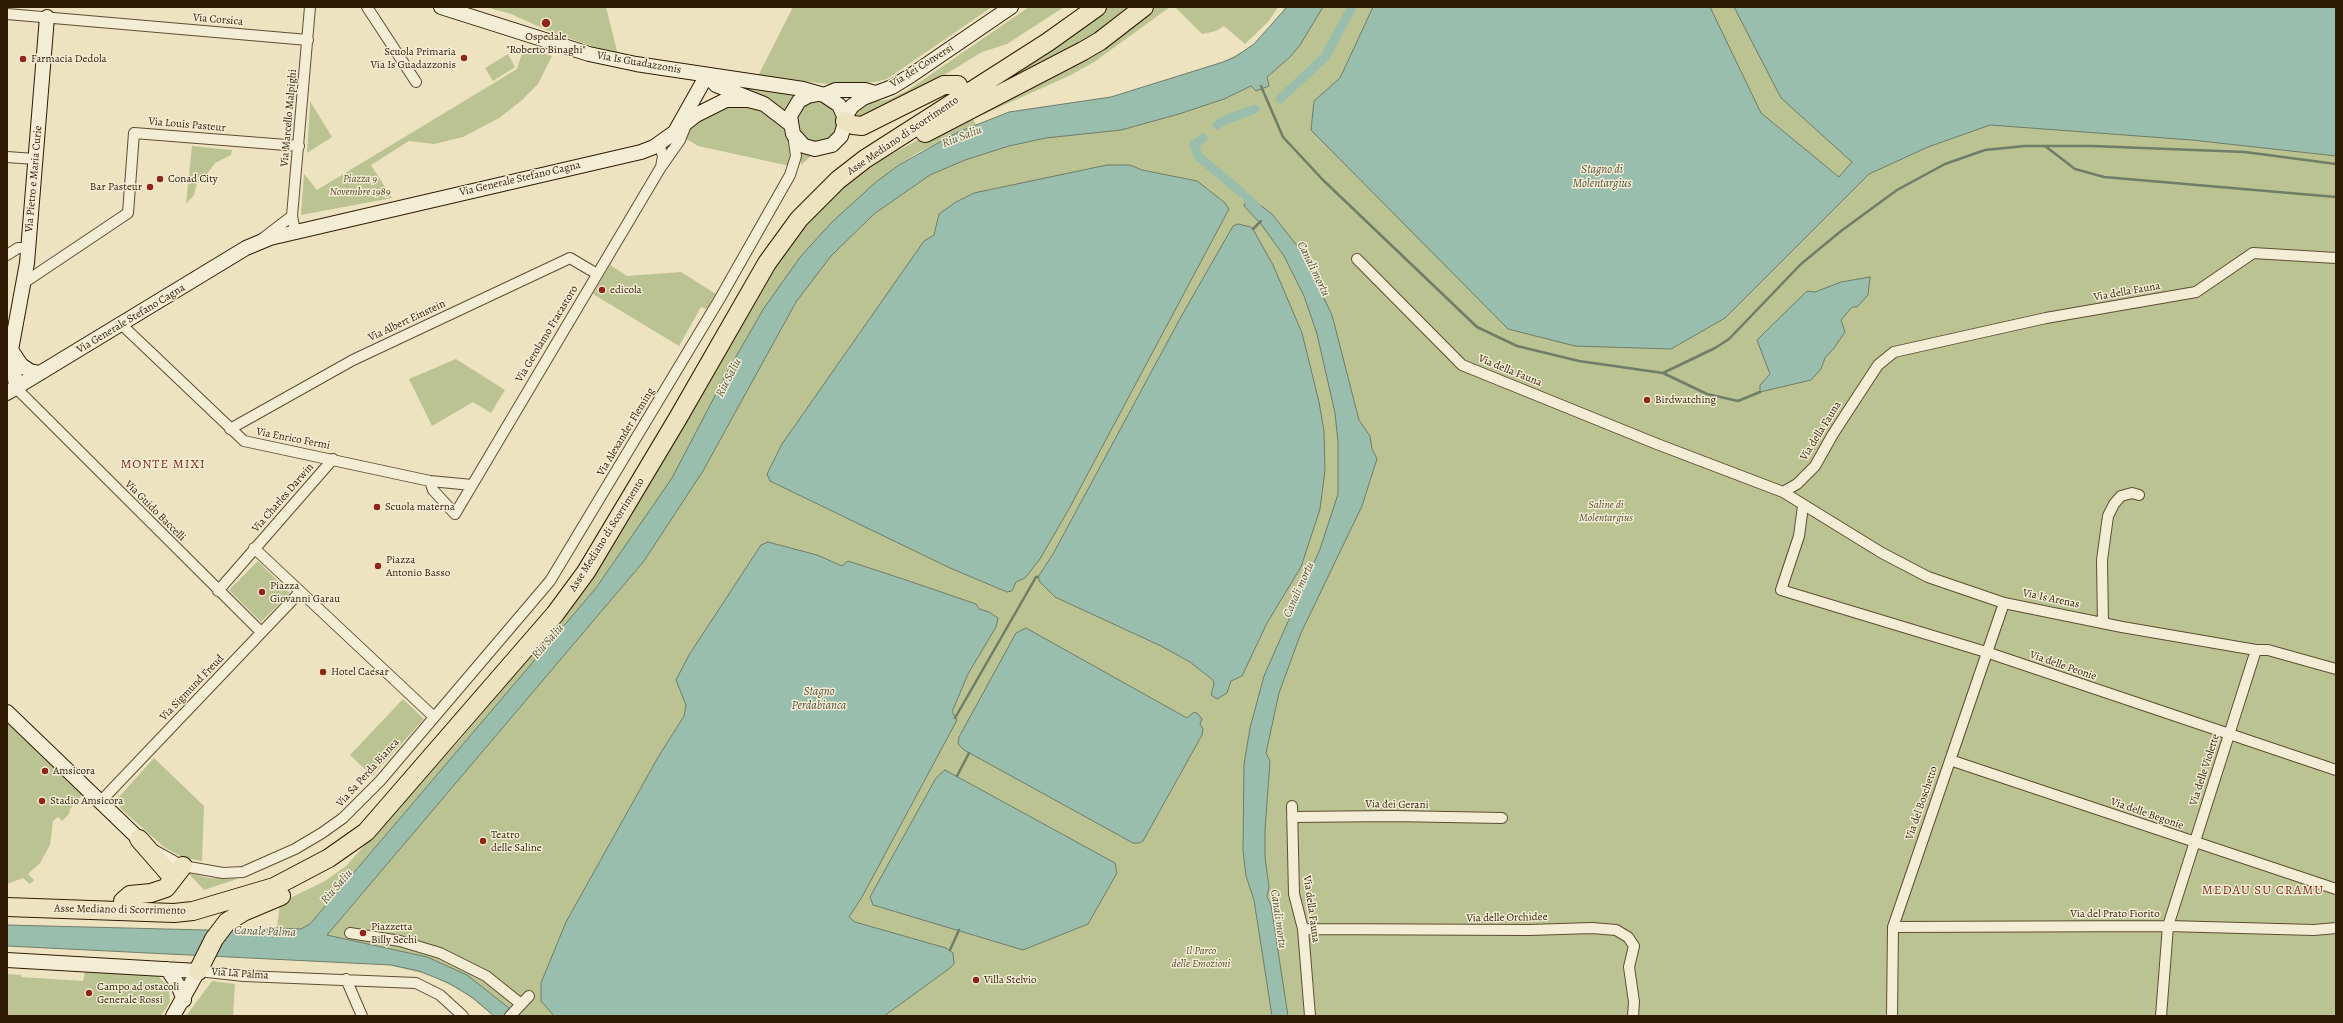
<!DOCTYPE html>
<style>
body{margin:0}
#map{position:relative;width:2343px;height:1023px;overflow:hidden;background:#eee3c0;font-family:Alegreya,serif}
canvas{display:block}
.frame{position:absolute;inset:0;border:8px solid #2f1b03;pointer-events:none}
</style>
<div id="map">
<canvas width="2343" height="1023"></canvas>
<div class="frame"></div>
</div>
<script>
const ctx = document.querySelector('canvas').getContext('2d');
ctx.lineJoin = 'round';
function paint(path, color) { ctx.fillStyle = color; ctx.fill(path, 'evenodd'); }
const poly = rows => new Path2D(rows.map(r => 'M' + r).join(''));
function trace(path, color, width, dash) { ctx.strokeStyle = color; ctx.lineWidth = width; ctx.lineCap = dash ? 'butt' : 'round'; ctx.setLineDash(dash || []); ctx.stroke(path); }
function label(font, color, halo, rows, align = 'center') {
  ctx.font = font + ' Alegreya,serif'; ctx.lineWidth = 3; ctx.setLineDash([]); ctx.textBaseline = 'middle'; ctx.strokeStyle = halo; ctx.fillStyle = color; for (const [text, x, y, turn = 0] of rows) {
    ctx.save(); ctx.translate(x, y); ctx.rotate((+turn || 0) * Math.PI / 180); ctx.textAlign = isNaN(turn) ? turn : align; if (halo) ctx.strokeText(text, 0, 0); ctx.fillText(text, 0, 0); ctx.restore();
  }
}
paint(poly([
 [486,7,606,7,618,55,551,32,511,14],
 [793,7,992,7,887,79,875,82,828,84,758,76],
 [1029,7,1064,7,1007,44,982,52,897,104,856,118,854,115,855,111,867,103,890,99,908,90],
 [1107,7,1133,7,1103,32,954,112,1089,21],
 [1155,7,1170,7,1094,62,1071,75,973,119,976,125,917,153,890,171,1119,98,1223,62,1256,44,1272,28,1285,7,2336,7,2336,1016,494,1016,465,993,430,975,384,964,343,961,284,928,277,928,280,903,325,881,346,866,459,741,547,637,757,291,822,203,883,159,1139,19],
 [634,536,591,597,338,890,558,634,596,588],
 [1175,7,1278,7,1269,21,1245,44,1224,26,1216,31,1202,34],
 [524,47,552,56,538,84,521,101,499,118,463,137,434,144,409,141,371,165,392,198,301,215,304,174,317,190,517,69],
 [508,54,515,67,493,81,485,68],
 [722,83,796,94,796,97,785,112,767,97],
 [310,101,332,137,307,153,310,106],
 '796 122a21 21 0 1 1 42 0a21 21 0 1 1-42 0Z',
 [750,103,778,121,787,134,792,151,790,166,698,146,685,138,696,122,714,107],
 [192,146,232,150,231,155,215,163,207,174,206,180,197,183,194,195,186,204],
 [801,152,812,155,801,165],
 [610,265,627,276,681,272,716,294,706,309,701,307,679,346,593,294],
 [456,359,505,390,491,413,473,402,432,426,409,379],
 [258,561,290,593,261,622,229,590],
 [403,699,424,719,372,776,350,755],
 [7,720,83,794,70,809,69,814,62,821,58,817,53,821,50,845,40,863,28,874,34,880,30,884,23,878,7,884],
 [154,758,204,806,202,861,182,857,164,847,120,808,118,798],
 [188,873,209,878,237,879,204,890],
 [85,972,158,976,169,987,170,1002,161,1016,7,1016,7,974,21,975,21,977,83,981],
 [212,981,235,984,233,1016,186,1016]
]), '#bac391');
const water = poly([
 [1287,7,1323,7,1300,45,1290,57,1267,77,1269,86,1256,91,1251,86,1224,99,1179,114,1121,130,1046,138,1009,146,965,160,930,175,874,214,831,256,796,302,703,471,644,561,327,935,427,957,467,975,519,1016,494,1016,473,998,449,983,419,971,391,965,7,946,7,925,245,931,277,928,301,929,310,924,596,588,672,478,730,367,764,308,801,256,832,222,876,182,899,165,956,133,1009,112,1111,97,1223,62,1235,57,1254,44,1287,7],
 [1373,7,1710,7,1761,113,1839,177,1852,162,1781,98,1734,7,2336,7,2336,156,2192,140,1990,125,1928,147,1869,174,1725,318,1671,349,1575,346,1508,329,1311,130,1314,101,1340,78,1373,7],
 [1107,165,1130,165,1142,170,1197,181,1224,202,1229,209,1070,507,1040,559,1025,578,1016,582,1012,591,1007,592,950,568,770,481,767,474,782,444,924,241,934,235,939,214,956,202,974,193,1107,165],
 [1252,199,1272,214,1302,252,1332,315,1359,420,1370,436,1372,449,1377,459,1362,506,1301,633,1279,693,1266,753,1270,761,1265,830,1265,857,1269,887,1267,897,1271,905,1288,1016,1272,1016,1254,900,1246,876,1243,851,1244,764,1250,728,1264,676,1320,549,1338,494,1338,442,1335,413,1317,334,1304,296,1284,256,1261,224,1244,206,1246,201,1252,199],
 [1238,224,1251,227,1254,231,1273,265,1302,333,1319,402,1324,431,1325,470,1320,509,1301,567,1267,623,1242,676,1231,681,1227,693,1217,699,1211,695,1214,684,1213,680,1190,662,1161,646,1055,597,1040,582,1038,577,1053,554,1182,315,1233,226,1238,224],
 [1870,277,1868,295,1857,307,1852,307,1841,320,1845,332,1834,348,1825,358,1821,369,1811,380,1760,392,1760,385,1770,374,1757,340,1807,291,1815,292,1841,282,1870,277],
 [768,542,817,555,842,566,848,561,903,579,976,604,979,609,989,612,998,618,996,627,968,674,952,712,957,720,862,897,849,917,855,922,946,948,953,953,954,964,950,968,884,1016,554,1016,541,1001,541,983,566,922,657,759,684,716,686,705,676,680,689,655,761,545,768,542],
 [1026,628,1187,718,1194,712,1198,714,1202,719,1200,724,1203,729,1202,735,1143,841,1139,843,1133,843,964,750,958,744,959,737,1016,633,1026,628],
 [945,770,1115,863,1117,873,1088,924,1023,950,873,905,870,897,936,778,945,770]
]);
paint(water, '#9abead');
trace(water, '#6f7d69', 1);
trace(poly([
 [1261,86,1283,137,1323,180,1477,327,1517,346,1579,361,1663,373,1707,394,1738,401,1760,392],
 [2045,146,2075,169,2104,177,2336,197],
 [1253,229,1261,221],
 [1663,373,1715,348,1729,339,1801,264,1841,231,1897,190,1945,164,1985,150,2025,146,2092,146,2245,152,2336,164],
 [955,718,1036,577,1038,577],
 [957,776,969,753],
 [950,950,959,930]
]), '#6f7d69', 2.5);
trace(poly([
 [1280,99,1325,57,1352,7],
 [1217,125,1225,120,1255,109],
 [1203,138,1194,145,1199,157,1242,193],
 [1247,198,1257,208]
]), '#9abead', 9);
const street = poly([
 [367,7,416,82],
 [7,14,308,40],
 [7,157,35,159],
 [661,167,680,140,686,125],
 [295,231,292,216,310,7],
 [262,239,292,216],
 [7,255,18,248,28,248],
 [1357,259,1462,365,1657,444,1783,492,1797,484,1815,466,1833,434,1878,365,1894,352,2046,318,2196,292,2253,253,2336,258],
 [25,282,128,213,134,133,299,146],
 [122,325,244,441,430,481,472,485],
 [16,388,261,632],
 [230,429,353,360,570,258,597,274],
 [430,481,433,490,455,514,661,167,663,156,659,144],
 [1783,492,1882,553,1928,577,2004,603,2122,627,2256,650,2268,650,2336,669],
 [1803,506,1799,536,1781,590,1986,652,2336,770],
 [254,548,434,717],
 [218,591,333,459],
 [2103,623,2102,560,2108,516,2114,504,2121,496,2132,493,2139,495],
 [1950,760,2336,889],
 [101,801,300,592],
 [1292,806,1294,894,1303,929,1310,1016],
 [1292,817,1393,816,1502,818],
 [156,851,183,866,223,873,243,872,295,849,322,833,343,818,380,781,550,581,719,300,790,175,796,156,793,134],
 [1893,927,2168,926,2314,930,2336,928],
 [1303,929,1529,930,1592,928,1616,930,1628,937,1634,946,1629,967,1634,1002,1633,1016],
 [350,933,400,941,440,953,486,976,521,1004],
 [198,971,244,976,416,983,440,995,463,1016],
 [346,979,362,1016],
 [510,1016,529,996],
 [1892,1016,1893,927,2004,603],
 [2161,1016,2168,926,2256,650]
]);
const secondary = poly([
 [441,7,589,54,636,64,803,89,824,95,839,105,844,116,844,126,841,136,832,145,815,149,804,146,793,134,790,116,799,101,808,96,818,94],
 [707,75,716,85,764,104,790,124],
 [824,95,836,90,865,90,875,93],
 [844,118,852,106,863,98,892,87,910,76,1011,7],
 [677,130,696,115,726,100,748,100,764,104],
 [11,350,21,365,30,371,40,373],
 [15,358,14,369,16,388],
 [7,361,11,350,27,263,47,17],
 [7,393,246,248,270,238,641,152,654,147,675,132,707,75],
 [7,712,139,839],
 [7,960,198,971,173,1016],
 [167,969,178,985,184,1000]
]);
const highway = poly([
 [845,121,853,125,862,126,944,85,958,85],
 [925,133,1083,51,1100,41,1144,7],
 [139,839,173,878],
 [123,901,130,895,151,893,166,888,183,866],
 [7,907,174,913,193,911,274,887,329,858,366,832,555,614,586,572,678,418,767,263,799,219,838,180,865,159,1048,42,1097,7],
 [198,971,214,939,227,922,243,912,281,896]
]);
trace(street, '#5f4d32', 12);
trace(secondary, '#2f1b03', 16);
trace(highway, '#2f1b03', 20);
trace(street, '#f4edd6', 10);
trace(secondary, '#f4edd6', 14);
trace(highway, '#eee3c0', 18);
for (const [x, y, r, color] of [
 [546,23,5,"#8f2418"],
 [464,58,4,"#8f2418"],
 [23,59,4,"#8f2418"],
 [160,179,4,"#8f2418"],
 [150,187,4,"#8f2418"],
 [602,290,4,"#8f2418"],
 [1647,400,4,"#8f2418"],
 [377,507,4,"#8f2418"],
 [378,566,4,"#8f2418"],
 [262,592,4,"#8f2418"],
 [323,672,4,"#8f2418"],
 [45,771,4,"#8f2418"],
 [42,801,4,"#8f2418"],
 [483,841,4,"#8f2418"],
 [363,933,4,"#8f2418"],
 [976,980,4,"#8f2418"],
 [89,993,4,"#8f2418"]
]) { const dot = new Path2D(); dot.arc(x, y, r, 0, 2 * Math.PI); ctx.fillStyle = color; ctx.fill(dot); trace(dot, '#f4edd6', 1.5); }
label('11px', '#2f1b03', '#f4edd6', [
 ["Via Corsica",218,20,5],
 ["Via Is Guadazzonis",639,63,10],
 ["Via dei Conversi",922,66,-32],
 ["Via Marcello Malpighi",289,118,-85],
 ["Via Louis Pasteur",187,125,5],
 ["Asse Mediano di Scorrimento",903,136,-34],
 ["Via Pietro e Maria Curie",34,179,-85],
 ["Via Generale Stefano Cagna",520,179,-13],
 ["Via della Fauna",2127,292,-10],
 ["Via Generale Stefano Cagna",131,319,-31],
 ["Via Albert Einstein",407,321,-25],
 ["Via Gerolamo Fracastoro",547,334,-59],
 ["Via della Fauna",1510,371,22],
 ["Via della Fauna",1821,431,-58],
 ["Via Alexander Fleming",626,432,-59],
 ["Via Enrico Fermi",293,439,11],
 ["Via Charles Darwin",283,498,-49],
 ["Via Guido Baccelli",155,511,45],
 ["Asse Mediano di Scorrimento",607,535,-58],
 ["Via Is Arenas",2051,599,12],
 ["Via delle Peonie",2063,666,19],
 ["Via Sigmund Freud",192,688,-46],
 ["Via delle Violette",2205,770,-72],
 ["Via Sa Perda Bianca",368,773,-48],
 ["Via del Boschetto",1922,803,-71],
 ["Via dei Gerani",1397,805,1],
 ["Via delle Begonie",2147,814,19],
 ["Via della Fauna",1311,909,82],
 ["Asse Mediano di Scorrimento",120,910,1],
 ["Via del Prato Fiorito",2115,914],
 ["Via delle Orchidee",1507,918,-1],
 ["Via La Palma",240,974,4]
]);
label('11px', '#2f1b03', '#f4edd6', [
 ["Ospedale",546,37,"center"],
 ["\"Roberto Binaghi\"",546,50,"center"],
 ["Scuola Primaria",456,52,"right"],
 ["Via Is Guadazzonis",456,65,"right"],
 ["Farmacia Dedola",31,59],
 ["Conad City",168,179],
 ["Bar Pasteur",142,187,"right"],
 ["edicola",610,290],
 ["Birdwatching",1655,400],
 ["Scuola materna",385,507],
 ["Piazza",386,560],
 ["Antonio Basso",386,573],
 ["Piazza",270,586],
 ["Giovanni Garau",270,599],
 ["Hotel Caesar",331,672],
 ["Amsicora",53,771],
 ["Stadio Amsicora",50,801],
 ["Teatro",491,835],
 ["delle Saline",491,848],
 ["Piazzetta",371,927],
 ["Billy Sechi",371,940],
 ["Villa Stelvio",984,980],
 ["Campo ad ostacoli",97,987],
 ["Generale Rossi",97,1000]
], 'left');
label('italic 11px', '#594d2e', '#f4edd6', [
 ["Piazza 9",360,179],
 ["Novembre 1989",360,192],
 ["Saline di",1606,505],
 ["Molentargius",1606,518],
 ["Il Parco",1201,951],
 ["delle Emozioni",1201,964]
]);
label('italic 12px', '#54543e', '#f4edd6', [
 ["Riu Saliu",962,137,-21],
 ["Stagno di",1602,170],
 ["Molentargius",1602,184],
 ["Canali mortu",1313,269,64],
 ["Riu Saliu",729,378,-62],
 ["Canali mortu",1299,590,-66],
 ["Riu Saliu",548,642,-49],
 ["Stagno",819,692],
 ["Perdabianca",819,706],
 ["Riu Saliu",337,887,-49],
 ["Canali mortu",1278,919,82],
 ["Canale Palma",265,932,2]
]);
ctx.letterSpacing = '1px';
label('13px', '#7a1f14', '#f4edd6', [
 ["MONTE MIXI",163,465],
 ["MEDAU SU CRAMU",2263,891]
]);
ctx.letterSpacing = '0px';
</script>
